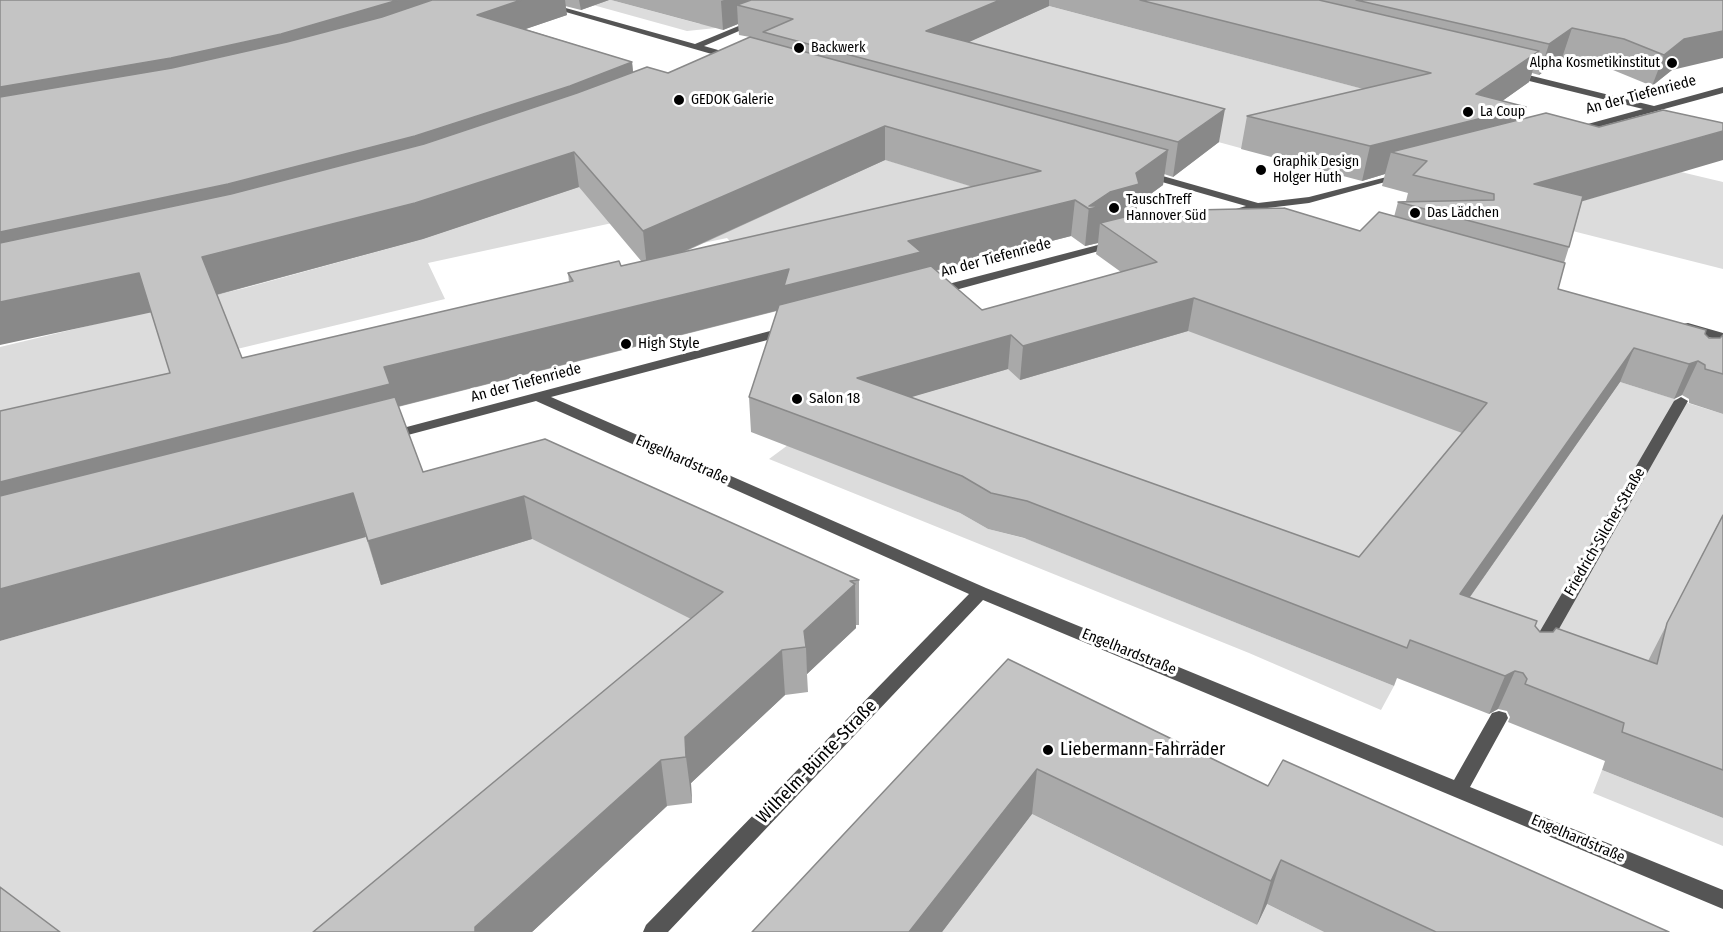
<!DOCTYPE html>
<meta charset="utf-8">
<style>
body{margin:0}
canvas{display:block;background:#fff}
</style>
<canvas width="1723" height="932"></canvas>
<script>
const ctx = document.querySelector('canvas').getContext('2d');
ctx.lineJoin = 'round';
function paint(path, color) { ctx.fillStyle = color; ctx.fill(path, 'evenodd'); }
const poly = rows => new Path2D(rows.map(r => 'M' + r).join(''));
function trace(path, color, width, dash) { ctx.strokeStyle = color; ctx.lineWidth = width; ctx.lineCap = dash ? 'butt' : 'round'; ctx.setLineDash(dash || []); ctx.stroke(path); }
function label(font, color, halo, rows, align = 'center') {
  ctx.font = font + ' "Fira Sans Condensed",sans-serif'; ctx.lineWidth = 6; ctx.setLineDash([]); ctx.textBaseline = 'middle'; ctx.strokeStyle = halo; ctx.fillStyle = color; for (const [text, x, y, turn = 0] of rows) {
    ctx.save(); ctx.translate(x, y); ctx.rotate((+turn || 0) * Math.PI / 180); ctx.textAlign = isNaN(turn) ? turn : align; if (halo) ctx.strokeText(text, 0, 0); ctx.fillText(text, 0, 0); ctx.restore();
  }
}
paint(poly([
 [575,0,611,0,700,24,735,11,716,28,687,31],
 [1026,0,1413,102,1244,149,839,39],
 [726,111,1049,210,755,268,727,238,679,248,649,215,428,263,445,299,237,349,0,458,0,347,245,288,423,239,513,209],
 [1681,172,1723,182,1723,269,1533,221,1551,210],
 [1356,300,1723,414,1723,735,843,395,1008,369,1197,327],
 [788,445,960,513,988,529,1027,539,1394,686,1381,710,1249,653,769,459],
 [378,533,532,539,727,636,385,932,29,932,0,910,0,641],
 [1602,770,1723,818,1723,846,1593,793],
 [1032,814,1257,925,1267,904,1324,932,941,932]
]), '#dcdcdc');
paint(poly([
 [524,0,537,0,695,44,753,20,760,22,704,46,739,56,740,58,736,61,524,0],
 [1512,71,1654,106,1723,87,1723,93,1576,133,1573,132,1573,128,1643,109,1509,76,1507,74,1512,71],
 [1145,171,1258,203,1309,197,1402,173,1407,176,1309,203,1259,209,1230,217,1226,216,1226,212,1246,206,1141,176,1140,174,1145,171],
 [1117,240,1121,241,1121,245,937,295,931,291,933,288,1117,240],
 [1688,323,1723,333,1723,341,1683,330,1682,327,1683,324,1688,323],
 [789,326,795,330,794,333,551,397,986,588,1454,780,1492,713,1499,711,1506,713,1508,718,1470,787,1723,890,1723,909,983,600,668,932,643,932,646,925,969,594,536,401,389,440,382,436,384,433,789,326],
 [1681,397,1688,401,1547,650,1544,654,1532,654,1529,650,1674,401,1681,397]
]), '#555');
paint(poly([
 [0,0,609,0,581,10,565,6,567,15,525,29,632,62,633,72,668,73,750,37,739,35,738,24,723,30,611,0,1723,0,1672,70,1652,86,1613,70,1562,58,1539,75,1532,73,1529,82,1502,101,1526,107,1522,119,1582,201,1569,247,1564,263,1558,289,1705,334,1709,338,1720,338,1723,335,1723,414,1689,403,1689,399,1682,395,1674,399,1620,382,1470,597,1535,626,1540,632,1648,661,1723,515,1723,818,1602,770,1605,761,1508,722,1510,717,1507,711,1498,709,1489,714,1397,678,1394,686,1024,538,988,529,960,513,751,432,749,397,777,311,398,407,423,472,545,439,859,580,859,625,856,625,856,628,807,674,808,692,785,695,691,783,692,803,667,806,532,932,691,619,532,539,381,585,366,537,170,373,151,312],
 [1049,6,1363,89,1247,116,1241,149,1362,181,1385,174,1382,186,1408,193,1406,201,1398,202,1394,217,1360,231,1135,214,1137,204,1163,185,1164,174,1173,177,1219,142,968,42],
 [885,160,973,187,682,253],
 [579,187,642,262,621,266,568,273,569,282,242,358,217,295,423,239],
 [1071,236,1085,246,1098,243,1096,254,1121,272,982,310,936,271],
 [1188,331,1462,433,1359,557,910,397,1008,369,1020,380],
 [1008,659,1268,786,1669,932,1324,932,1267,904,1257,925,1032,814,942,932,752,932]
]), '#a9a9a9');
paint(poly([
 [398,0,498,0,0,122,0,87],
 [521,0,565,0,567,15,482,44,477,15],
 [579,0,609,0,581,10],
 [724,0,799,0,737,5,738,24,723,30,721,1],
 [1000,0,1049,0,1049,6,925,62,926,31],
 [1572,28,1562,58,1539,75,1549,44],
 [1723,31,1723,58,1672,70,1652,86,1664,55,1684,39],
 [1539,51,1529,82,1477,119,1526,107,1515,140,1427,161,1391,152,1385,174,1362,181,1370,146,1476,94],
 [632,62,635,93,0,273,0,232],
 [1225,109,1219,142,1173,177,1178,142],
 [885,126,885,160,647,268,643,231],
 [1723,131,1723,160,1522,219,1534,184],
 [1168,150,1163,185,1137,204,1135,220,1106,227,1100,223,1098,243,1085,246,1089,206],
 [574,152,579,187,423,239,215,295,202,257],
 [1075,200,1071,236,396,407,0,531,0,482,384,367],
 [139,273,153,312,0,345,0,302],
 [1194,298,1188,331,1020,380,1023,346],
 [1011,335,1008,369,857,413,857,378],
 [1634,348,1620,382,1446,631,1460,594],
 [1698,361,1682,395,1674,399,1689,364],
 [353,493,366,537,0,641,0,589],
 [524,496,532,539,381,585,368,541],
 [855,584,856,628,807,674,806,647,804,631],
 [782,650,785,695,691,783,692,803,686,757,685,737],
 [1515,671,1498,709,1489,714,1505,676],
 [661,760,667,806,532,932,475,932,475,927],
 [1037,769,1032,814,942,932,909,932],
 [1281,860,1267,904,1257,925,1271,881]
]), '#898989');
const building = poly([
 [0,0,398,0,281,34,171,58,0,87,0,0],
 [432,0,521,0,477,15,632,62,570,86,415,136,228,184,0,232,0,97,172,68,287,42,382,17,432,0],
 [751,0,1000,0,926,31,1225,109,1178,142,763,32,793,19,737,5,751,0],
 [1140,0,1319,0,1539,51,1476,94,1526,107,1370,146,1247,116,1431,73,1140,0],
 [1356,0,1723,0,1723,31,1684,39,1664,55,1624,39,1572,28,1549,44,1356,0],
 [750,37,1168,150,1136,173,1139,184,1110,192,1089,206,1102,206,1089,209,1075,200,908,241,921,252,784,286,789,269,384,367,390,384,0,482,0,411,170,373,139,273,0,302,0,243,231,194,424,144,577,93,647,67,668,73,750,37],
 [885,126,1041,171,621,266,619,261,568,273,573,281,242,358,202,257,415,203,574,152,643,231,885,126],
 [1663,110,1723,123,1723,131,1534,184,1583,196,1569,247,1398,202,1494,200,1494,194,1413,175,1427,161,1391,152,1546,113,1599,127,1663,110],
 [1284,208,1360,231,1379,212,1565,263,1558,289,1706,330,1705,334,1709,338,1720,338,1723,335,1723,374,1705,369,1705,365,1698,361,1689,364,1634,348,1460,594,1537,621,1535,626,1540,632,1553,632,1556,628,1657,664,1667,623,1723,515,1723,770,1622,732,1624,723,1525,684,1527,679,1523,673,1515,671,1505,676,1410,640,1407,648,1027,501,991,493,962,476,749,397,779,305,931,266,982,310,1157,262,1100,223,1149,211,1284,208],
 [1194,298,1487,403,1359,557,857,378,1011,335,1023,346,1194,298],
 [395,397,423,472,545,439,859,580,850,581,855,584,804,631,806,647,782,650,685,737,686,757,661,760,475,927,475,932,313,932,723,592,524,496,368,541,353,493,0,589,0,496,395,397],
 [1008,659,1268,786,1283,760,1669,932,1436,932,1281,860,1271,881,1037,769,909,932,752,932,1008,659],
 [0,887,60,932,0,932,0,887]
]);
paint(building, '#c4c4c4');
trace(building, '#898989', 1.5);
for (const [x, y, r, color] of [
 [799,48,6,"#000"],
 [1672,63,6,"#000"],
 [679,100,6,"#000"],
 [1468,112,6,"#000"],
 [1261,170,6,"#000"],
 [1114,208,6,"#000"],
 [1415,213,6,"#000"],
 [626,344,6,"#000"],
 [797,399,6,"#000"],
 [1048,750,6,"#000"]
]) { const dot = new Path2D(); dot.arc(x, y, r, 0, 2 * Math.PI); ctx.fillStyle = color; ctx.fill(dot); trace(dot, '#fff', 2); }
label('14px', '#000', '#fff', [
 ["Backwerk",811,48],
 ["Alpha Kosmetikinstitut",1660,63,"right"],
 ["GEDOK Galerie",691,100],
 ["La Coup",1480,112],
 ["Graphik Design",1273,162],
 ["Holger Huth",1273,178],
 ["TauschTreff",1126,200],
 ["Hannover Süd",1126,216],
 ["Das Lädchen",1427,213]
], 'left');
label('15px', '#000', '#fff', [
 ["An der Tiefenriede",1641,95,-15],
 ["An der Tiefenriede",996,258,-15],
 ["An der Tiefenriede",526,383,-15],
 ["Engelhardstraße",682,460,24],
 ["Friedrich-Silcher-Straße",1605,532,-60],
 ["Engelhardstraße",1129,652,22],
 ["Engelhardstraße",1578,839,23]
]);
label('15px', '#000', '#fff', [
 ["High Style",638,344],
 ["Salon 18",809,399]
], 'left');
label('18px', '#000', '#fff', [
 ["Liebermann-Fahrräder",1060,750]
], 'left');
label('18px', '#000', '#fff', [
 ["Wilhelm-Bünte-Straße",817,762,-46]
]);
</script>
